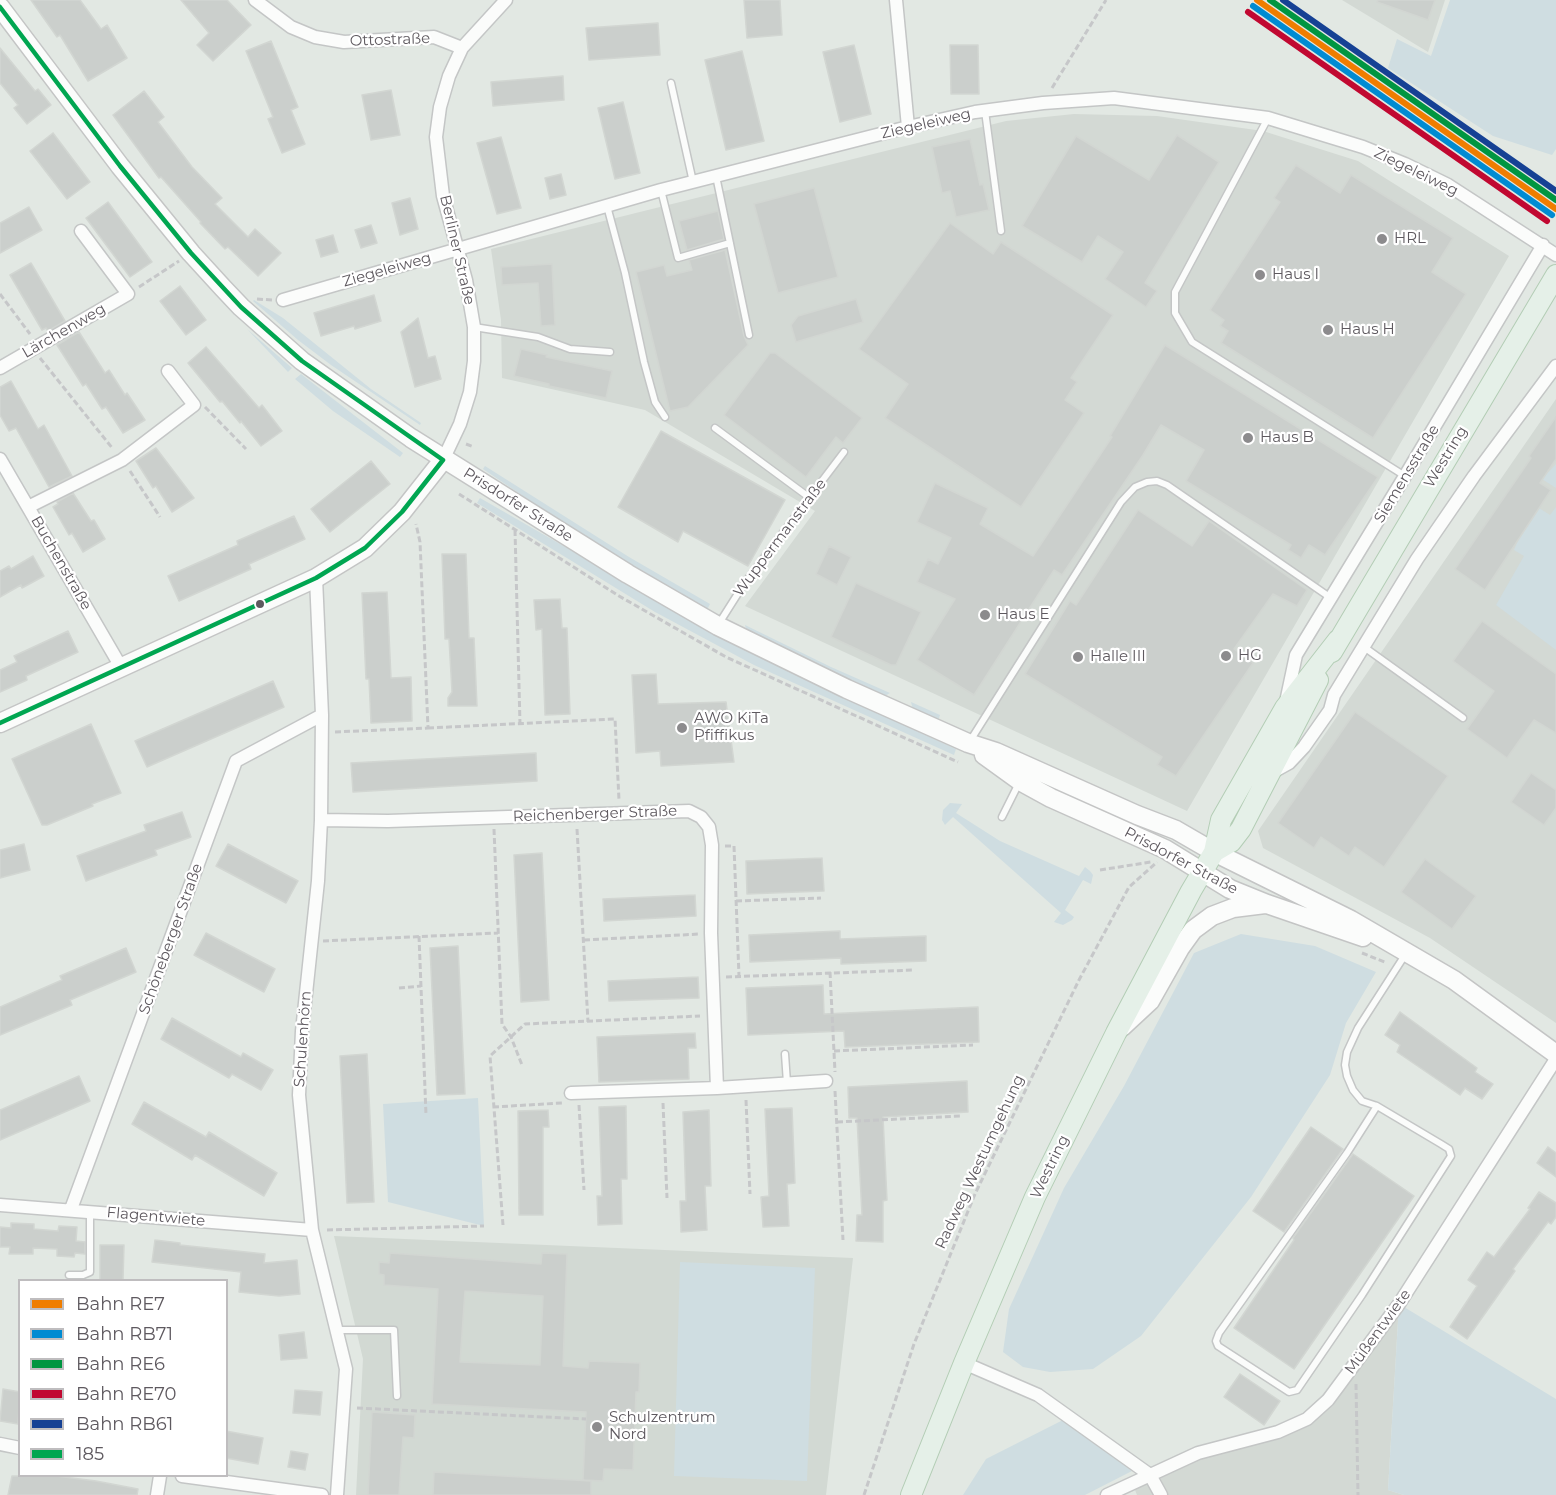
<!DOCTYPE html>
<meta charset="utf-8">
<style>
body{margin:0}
#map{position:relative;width:1556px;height:1495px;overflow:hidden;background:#e2e8e3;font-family:Montserrat,sans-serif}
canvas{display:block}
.legend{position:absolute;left:18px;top:1279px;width:210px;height:198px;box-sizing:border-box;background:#fff;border:2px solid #bfbdbf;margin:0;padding:8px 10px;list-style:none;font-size:18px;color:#5e595f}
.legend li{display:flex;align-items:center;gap:12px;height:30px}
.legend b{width:30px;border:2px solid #bfbdbf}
</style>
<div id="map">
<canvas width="1556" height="1495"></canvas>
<ul class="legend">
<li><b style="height:8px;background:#ef7d00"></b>Bahn RE7</li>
<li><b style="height:8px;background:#008bd2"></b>Bahn RB71</li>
<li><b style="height:8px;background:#009641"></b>Bahn RE6</li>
<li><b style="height:8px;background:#c10831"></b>Bahn RE70</li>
<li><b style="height:8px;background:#164194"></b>Bahn RB61</li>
<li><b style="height:8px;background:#00a651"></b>185</li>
</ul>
</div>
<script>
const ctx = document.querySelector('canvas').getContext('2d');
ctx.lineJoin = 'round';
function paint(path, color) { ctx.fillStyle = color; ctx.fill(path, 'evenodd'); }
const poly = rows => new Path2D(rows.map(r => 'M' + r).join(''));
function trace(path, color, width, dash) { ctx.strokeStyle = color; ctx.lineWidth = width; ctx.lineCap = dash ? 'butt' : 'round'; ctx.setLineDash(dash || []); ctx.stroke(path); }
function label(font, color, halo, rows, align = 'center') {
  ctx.font = font + ' Montserrat,sans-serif'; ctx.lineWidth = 4.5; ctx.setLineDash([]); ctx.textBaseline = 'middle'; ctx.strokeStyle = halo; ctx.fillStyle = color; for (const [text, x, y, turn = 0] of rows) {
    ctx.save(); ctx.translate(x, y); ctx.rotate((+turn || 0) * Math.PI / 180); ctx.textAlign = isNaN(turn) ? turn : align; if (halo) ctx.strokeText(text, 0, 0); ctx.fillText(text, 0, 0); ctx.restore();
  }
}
paint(poly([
 [1342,0,1445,0,1428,52],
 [1074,114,1157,116,1263,131,1358,161,1509,256,1187,811,745,606,815,511,645,410,502,378,501,320,491,249,1006,121],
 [1556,399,1556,1023,1430,938,1263,848,1258,831],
 [1399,1304,1388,1490,1404,1495,1137,1495,1133,1485,1294,1421,1355,1365]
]), '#d3d9d4');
paint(poly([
 [334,1236,853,1258,826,1495,356,1495,363,1359]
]), '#d2d9d3');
paint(poly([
 [1450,0,1556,0,1556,149,1552,155,1493,136,1388,68,1397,39,1431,56],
 [254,300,283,318,371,389,421,423,420,425,331,365,298,340,253,301],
 [247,329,292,368,288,372],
 [301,374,403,453,400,457,333,411,295,379],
 [1556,464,1556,488,1542,479],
 [485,466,629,557,710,604,708,608,701,608,625,565,483,469],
 [480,498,715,633,912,725,910,728,956,749,954,755,754,665,655,612,477,503],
 [1556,507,1556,650,1496,605,1524,556,1514,550,1519,538,1539,508,1550,515],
 [745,625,831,667,890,693,883,697,747,633],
 [911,702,940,715,938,721,913,710],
 [950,803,962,804,956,813,1000,841,1079,876,1085,867,1090,871,1093,875,1091,884,1083,880,1065,910,1074,917,1072,920,1063,925,1054,922,1061,913,953,817,945,825,942,820,943,810],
 [1241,934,1315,946,1376,972,1346,1023,1330,1075,1251,1197,1141,1336,1093,1369,1050,1372,1023,1367,1003,1352,1009,1309,1064,1188,1124,1086,1194,953],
 [478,1098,484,1226,388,1202,383,1104],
 [680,1262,815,1268,807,1481,674,1476],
 [1399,1304,1556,1399,1556,1495,1404,1495,1388,1490],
 [1063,1420,1132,1471,1085,1495,963,1495,986,1459]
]), '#cfdde1');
const building = poly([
 [31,0,80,0,101,29,107,25,127,58,88,81,60,35,57,37,31,0],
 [181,0,227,0,251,25,213,61,197,45,209,33,181,0],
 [744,0,780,0,782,35,747,38,744,0],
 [1378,0,1435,0,1428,20,1377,2,1378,0],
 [658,23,660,55,589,60,586,28,658,23],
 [271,41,298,107,291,110,305,144,282,153,268,119,273,117,246,51,271,41],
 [854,45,871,114,840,122,823,52,854,45],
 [950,45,978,45,979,94,951,94,950,45],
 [0,48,35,91,38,89,51,105,27,124,14,108,18,105,0,83,0,48],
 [742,51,764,141,726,150,705,60,742,51],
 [563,76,564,100,493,106,491,82,563,76],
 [391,90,400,135,371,140,362,95,391,90],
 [144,91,164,117,158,122,192,167,222,198,215,204,248,237,255,229,281,253,258,276,228,247,225,249,200,223,201,222,161,177,159,178,113,115,144,91],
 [623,102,640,173,615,179,598,108,623,102],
 [53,133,90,182,67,199,30,151,53,133],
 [1177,135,1219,162,1145,283,1157,291,1146,307,1105,279,1123,252,1098,236,1082,262,1022,226,1076,136,1149,180,1177,135],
 [501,137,521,208,497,214,477,143,501,137],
 [970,139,980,185,983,184,989,210,956,217,950,191,942,193,932,147,970,139],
 [1296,165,1340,193,1351,175,1453,238,1432,272,1466,294,1373,438,1221,343,1228,331,1220,326,1224,320,1210,310,1280,202,1274,198,1296,165],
 [561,174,566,195,550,199,545,178,561,174],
 [814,188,838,277,778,293,754,204,814,188],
 [410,198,418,229,400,235,392,203,410,198],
 [108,202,152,262,130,277,86,218,108,202],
 [29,207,42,230,0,253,0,223,29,207],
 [718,211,724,239,687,250,679,221,718,211],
 [950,223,993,254,1001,242,1113,315,1071,378,1077,382,1065,400,1084,413,1021,507,885,418,908,384,859,349,950,223],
 [371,225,377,243,361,248,355,230,371,225],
 [333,235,338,252,321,257,316,240,333,235],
 [725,250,744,336,748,345,688,407,670,411,636,272,664,265,667,276,692,270,689,260,725,250],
 [31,263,65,321,48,331,46,328,42,330,10,275,31,263],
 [552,264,555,325,541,326,538,283,502,285,501,267,552,264],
 [180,286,206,320,186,335,160,301,180,286],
 [374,295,381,321,355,329,354,326,321,336,314,313,374,295],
 [856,299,863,322,796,342,791,325,798,316,856,299],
 [418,318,428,358,435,356,441,379,415,387,401,332,418,318],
 [79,332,105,373,109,370,125,395,127,393,145,420,123,433,106,407,102,409,86,384,83,386,57,345,79,332],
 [1165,345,1378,477,1325,555,1309,545,1301,558,1288,550,1291,545,1186,481,1204,450,1161,425,1143,455,1062,575,1054,570,974,695,917,660,955,599,917,582,928,559,938,564,951,538,917,522,935,483,988,508,980,524,1033,556,1112,437,1110,436,1165,345],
 [206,347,259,408,262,405,282,431,261,446,241,421,240,423,222,401,220,402,188,363,206,347],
 [521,349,547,355,546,357,612,371,606,398,549,386,549,384,514,376,521,349],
 [770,353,775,353,862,418,843,443,836,437,806,477,724,415,770,353],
 [11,381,38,429,44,425,72,476,49,487,16,428,9,431,0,415,0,387,11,381],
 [1556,417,1556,459,1540,483,1551,490,1485,590,1455,569,1531,458,1529,456,1556,417],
 [661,431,785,500,748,566,683,531,678,542,618,507,661,431],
 [156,448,194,498,172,512,156,486,153,488,136,461,156,448],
 [371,461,390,484,330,532,311,509,371,461],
 [73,493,91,521,94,520,105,539,83,552,72,533,69,535,53,507,58,504,57,502,73,493],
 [1138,510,1192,546,1209,521,1307,590,1297,606,1273,594,1234,649,1253,663,1176,776,1157,765,1162,757,1025,674,1070,601,1076,605,1138,510],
 [294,516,305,539,249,564,251,569,179,601,168,576,238,545,237,541,294,516],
 [829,546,851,557,837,585,816,574,829,546],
 [442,554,466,554,469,638,474,638,477,706,448,706,448,698,452,692,449,639,445,639,442,554],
 [33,556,44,576,22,588,21,585,0,597,0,571,9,566,11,569,33,556],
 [856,583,921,612,896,665,891,665,831,637,856,583],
 [387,592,391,678,411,677,412,721,371,723,369,679,366,679,362,593,387,592],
 [560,599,562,628,567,628,570,714,545,715,542,629,536,630,534,600,560,599],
 [1482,621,1556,674,1556,733,1534,720,1507,758,1467,729,1494,691,1453,661,1482,621],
 [68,631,78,652,26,676,27,680,0,692,0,670,17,662,14,656,68,631],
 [656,674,658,704,726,702,734,762,661,766,660,751,636,753,632,675,656,674],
 [273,681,284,707,147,767,135,741,273,681],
 [1355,712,1448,776,1384,867,1355,847,1349,856,1321,837,1314,848,1278,823,1355,712],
 [91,724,121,793,92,804,93,806,47,825,42,825,12,759,91,724],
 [536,753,537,781,353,792,351,763,536,753],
 [1531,773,1556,790,1556,808,1544,825,1511,802,1531,773],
 [182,812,191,837,155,850,157,855,86,881,77,856,146,831,144,825,182,812],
 [24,844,30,870,0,878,0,850,24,844],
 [228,844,298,881,286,903,216,866,228,844],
 [542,853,549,1000,521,1002,514,855,542,853],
 [822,858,824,891,747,894,746,861,822,858],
 [1425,859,1476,896,1452,929,1401,892,1425,859],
 [695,895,696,916,604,921,603,899,695,895],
 [840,931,840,939,926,936,926,961,841,964,841,958,750,962,749,935,840,931],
 [206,933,275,969,264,992,194,955,206,933],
 [458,946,465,1094,437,1095,430,948,458,946],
 [126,948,136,972,70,1000,72,1005,0,1035,0,1007,62,980,60,976,126,948],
 [698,977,699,998,609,1001,608,981,698,977],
 [823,985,824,1014,978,1007,979,1042,845,1047,844,1031,748,1035,746,988,823,985],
 [1400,1012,1477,1068,1475,1072,1493,1084,1482,1099,1465,1088,1460,1095,1397,1052,1400,1045,1385,1035,1400,1012],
 [172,1018,241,1057,243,1053,273,1070,261,1090,232,1074,229,1078,161,1039,172,1018],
 [695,1033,696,1048,688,1048,689,1079,599,1082,597,1037,695,1033],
 [367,1054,374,1202,347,1203,340,1056,367,1054],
 [79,1076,90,1101,0,1140,0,1110,79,1076],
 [967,1081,968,1112,883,1117,887,1200,883,1201,883,1242,856,1241,857,1215,862,1215,857,1118,849,1118,848,1087,967,1081],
 [144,1102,206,1137,209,1132,277,1173,264,1196,195,1155,192,1160,132,1124,144,1102],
 [626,1106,627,1179,621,1179,622,1224,598,1225,597,1196,602,1196,599,1107,626,1106],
 [792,1108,795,1183,787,1184,789,1226,763,1227,761,1197,769,1196,765,1109,792,1108],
 [548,1110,549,1127,543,1127,543,1215,519,1215,518,1111,548,1110],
 [709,1110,711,1186,705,1186,707,1230,681,1232,680,1201,686,1201,683,1112,709,1110],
 [1311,1127,1343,1149,1284,1232,1253,1211,1311,1127],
 [1548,1147,1556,1153,1556,1177,1537,1163,1548,1147],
 [1353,1154,1414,1196,1294,1369,1234,1328,1294,1240,1293,1238,1353,1154],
 [1539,1192,1556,1203,1556,1217,1551,1224,1548,1222,1513,1269,1515,1271,1467,1339,1450,1327,1477,1286,1468,1280,1487,1252,1494,1257,1530,1209,1528,1208,1539,1192],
 [11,1223,34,1224,34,1229,58,1231,59,1226,77,1227,76,1241,85,1242,85,1254,75,1253,74,1257,57,1256,57,1249,33,1248,33,1254,9,1254,10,1247,0,1247,0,1227,11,1228,11,1223],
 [155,1240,180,1243,180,1245,265,1254,264,1263,297,1260,300,1294,279,1296,239,1292,241,1272,152,1262,155,1240],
 [100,1245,124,1245,123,1280,100,1280,100,1245],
 [390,1253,541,1264,542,1253,567,1254,563,1366,588,1368,589,1361,640,1363,639,1392,636,1392,633,1470,604,1469,603,1481,583,1480,586,1412,432,1404,438,1289,384,1285,384,1275,379,1274,379,1262,389,1263,390,1253],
 [465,1291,543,1296,540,1365,460,1362,465,1291],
 [304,1332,307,1358,281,1360,279,1335,304,1332],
 [1240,1374,1280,1401,1264,1425,1224,1397,1240,1374],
 [3,1389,20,1392,18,1424,0,1421,3,1389],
 [295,1390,322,1392,320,1415,293,1413,295,1390],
 [372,1412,415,1415,414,1438,403,1437,399,1495,368,1495,372,1412],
 [226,1431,263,1438,258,1464,226,1458,226,1431],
 [291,1451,308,1454,305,1470,288,1467,291,1451],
 [434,1472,591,1481,591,1495,433,1495,434,1472],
 [12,1476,56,1476,96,1481,138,1489,137,1495,8,1495,12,1476]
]);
paint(building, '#cbcfcc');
trace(building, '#d2d6d2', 1.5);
const lane = poly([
 [671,83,693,182],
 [985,111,1001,231],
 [1268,118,1175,292,1175,313,1192,342,1405,476],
 [716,176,749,335],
 [661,190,678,258,730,243],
 [607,206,625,273,644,362,655,402,665,417],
 [474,327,538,337,570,349,610,352],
 [715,428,810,498],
 [718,625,744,584,844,452],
 [1364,647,1463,718],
 [970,741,1121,502,1135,487,1147,482,1157,481,1167,485,1331,598],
 [1002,817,1019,783],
 [785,1054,787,1083],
 [1377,1106,1347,1153,1219,1333,1216,1341,1218,1346,1289,1392,1297,1390,1362,1295,1451,1156,1449,1149,1441,1144,1377,1106,1362,1101,1353,1090,1347,1076,1345,1065,1347,1052,1358,1028,1405,955],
 [69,1275,83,1275,90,1272,90,1211],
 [337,1330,394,1330,397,1396]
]);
const street = poly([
 [255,0,291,27,315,37,344,42,434,37,462,48],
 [896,0,908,127],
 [283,300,661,190,908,127,975,112,1043,103,1114,98,1268,118,1363,147,1405,164,1448,185,1556,255],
 [0,368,128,294,81,231],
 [0,459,121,667],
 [443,460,460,424,470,392,474,361,474,327,466,280,443,196,436,137,440,107,449,76,462,48,506,0],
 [28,507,122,460,194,405,168,371],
 [316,578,322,715,321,820,318,881,302,1031,299,1095,312,1230,346,1369,337,1495],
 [1286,702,1296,655,1405,476,1543,245],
 [1271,773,1289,763,1304,747,1330,710,1334,695,1417,559,1474,476,1556,366],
 [321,820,388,821,689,811,701,817,709,827,712,845,711,933,717,1088,826,1081],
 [571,1093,717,1088],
 [0,1205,312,1230],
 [71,1209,236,761,322,715],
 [964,1363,1038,1395,1150,1475,1161,1495],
 [0,1444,20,1448],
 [182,1476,322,1495],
 [157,1495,160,1476],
 [1107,1495,1198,1453,1278,1432,1307,1419,1328,1400,1399,1304,1556,1059]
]);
const secondary = poly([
 [0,7,120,166,191,253,223,288,241,307,302,361,411,438,628,574,718,626,847,689,968,743,996,752,1137,815,1176,830,1214,852,1351,920,1454,980,1556,1054],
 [0,723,316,578,365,548,402,512,443,460],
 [984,755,1020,781,1051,798,1165,849,1230,889,1267,904,1363,937],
 [1122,1027,1150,1001,1180,948,1193,930,1212,916,1233,908,1265,904]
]);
const primary = poly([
 [1332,652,1556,275],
 [1214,852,1231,842,1241,829,1318,680],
 [911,1495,964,1363,1035,1197,1116,1033,1191,891,1214,852,1221,820,1285,708,1338,640]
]);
trace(lane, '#c4c6c6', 9);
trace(street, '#c4c6c6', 15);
trace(secondary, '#c4c5c5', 21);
trace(primary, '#b3cdb5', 22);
trace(poly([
 [1052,88,1106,0],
 [139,287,179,261],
 [0,294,30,334],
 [257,299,272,300],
 [40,358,113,449],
 [205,407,246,449],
 [466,444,474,447],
 [130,471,160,517],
 [459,494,619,596,726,657,958,762],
 [515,530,520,724],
 [428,728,615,719,619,800],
 [335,732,428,728,420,542,416,524],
 [494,829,502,1024,511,1037,522,1065],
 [577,829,588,1022],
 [725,846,734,846,739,976],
 [1100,870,1151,862],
 [736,901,821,898],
 [419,936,426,1115],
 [584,940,700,934],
 [323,941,498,933],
 [1362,953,1387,963],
 [830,972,835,1072],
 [726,977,914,970],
 [399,988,421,986],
 [834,1051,973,1045],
 [835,1091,843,1240],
 [746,1100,750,1194],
 [663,1103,667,1198],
 [579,1105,584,1190],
 [493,1107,562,1103],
 [837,1122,961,1116],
 [503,1225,490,1056,525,1024,700,1016],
 [327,1230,484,1226],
 [1356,1384,1358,1495],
 [357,1408,586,1419],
 [864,1495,914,1344,975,1194,1079,980,1129,887,1157,862]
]), '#c6c7c9', 3, [6, 3]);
trace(lane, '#fbfcfb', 6);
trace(street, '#fbfcfb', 12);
trace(secondary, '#fbfcfb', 18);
trace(primary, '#e5f0e8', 20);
trace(poly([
 [0,7,120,166,191,253,241,307,302,361,443,460],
 [0,723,316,578,365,548,402,512,443,460]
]), '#00a651', 4.5);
trace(poly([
 [1257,0,1556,209]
]), '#ef7d00', 6);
trace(poly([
 [1253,6,1552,215]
]), '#008bd2', 6);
trace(poly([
 [1270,0,1556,200]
]), '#009641', 6);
trace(poly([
 [1248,12,1547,221]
]), '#c10831', 6);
trace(poly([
 [1283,0,1556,191]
]), '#164194', 6);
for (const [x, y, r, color] of [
 [1382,239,6,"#8c8b8d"],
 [1260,275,6,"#8c8b8d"],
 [1328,330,6,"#8c8b8d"],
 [1248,438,6,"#8c8b8d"],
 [260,604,5,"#5e595f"],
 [985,615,6,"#8c8b8d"],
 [1226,656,6,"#8c8b8d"],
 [1078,657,6,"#8c8b8d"],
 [682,728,6,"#8c8b8d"],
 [597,1427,6,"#8c8b8d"]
]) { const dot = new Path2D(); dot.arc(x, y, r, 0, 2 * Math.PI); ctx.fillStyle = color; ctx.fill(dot); trace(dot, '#fff', 2); }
label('15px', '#5e595f', '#fff', [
 ["Ottostraße",390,40,-2],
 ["Ziegeleiweg",926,124,-13],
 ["Ziegeleiweg",1416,172,26],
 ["Berliner Straße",457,250,77],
 ["Ziegeleiweg",387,270,-16],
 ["Lärchenweg",64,331,-30],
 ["Westring",1446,457,-59],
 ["Siemensstraße",1407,474,-59],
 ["Prisdorfer Straße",518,505,32],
 ["Wuppermanstraße",780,538,-53],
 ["Buchenstraße",61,563,60],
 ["Reichenberger Straße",595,814,-2],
 ["Prisdorfer Straße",1181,861,28],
 ["Schöneberger Straße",171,939,-70],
 ["Schulenhörn",303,1039,-86],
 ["Radweg Westumgehung",980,1162,-65],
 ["Westring",1050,1167,-64],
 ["Flagentwiete",156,1217,5],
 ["Müßentwiete",1378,1332,-54]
]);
label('15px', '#5e595f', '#fff', [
 ["HRL",1394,239],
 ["Haus I",1272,275],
 ["Haus H",1340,330],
 ["Haus B",1260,438],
 ["Haus E",997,615],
 ["HG",1238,656],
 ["Halle III",1090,657],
 ["AWO KiTa",694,719],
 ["Pfiffikus",694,736],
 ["Schulzentrum",609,1418],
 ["Nord",609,1435]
], 'left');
</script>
